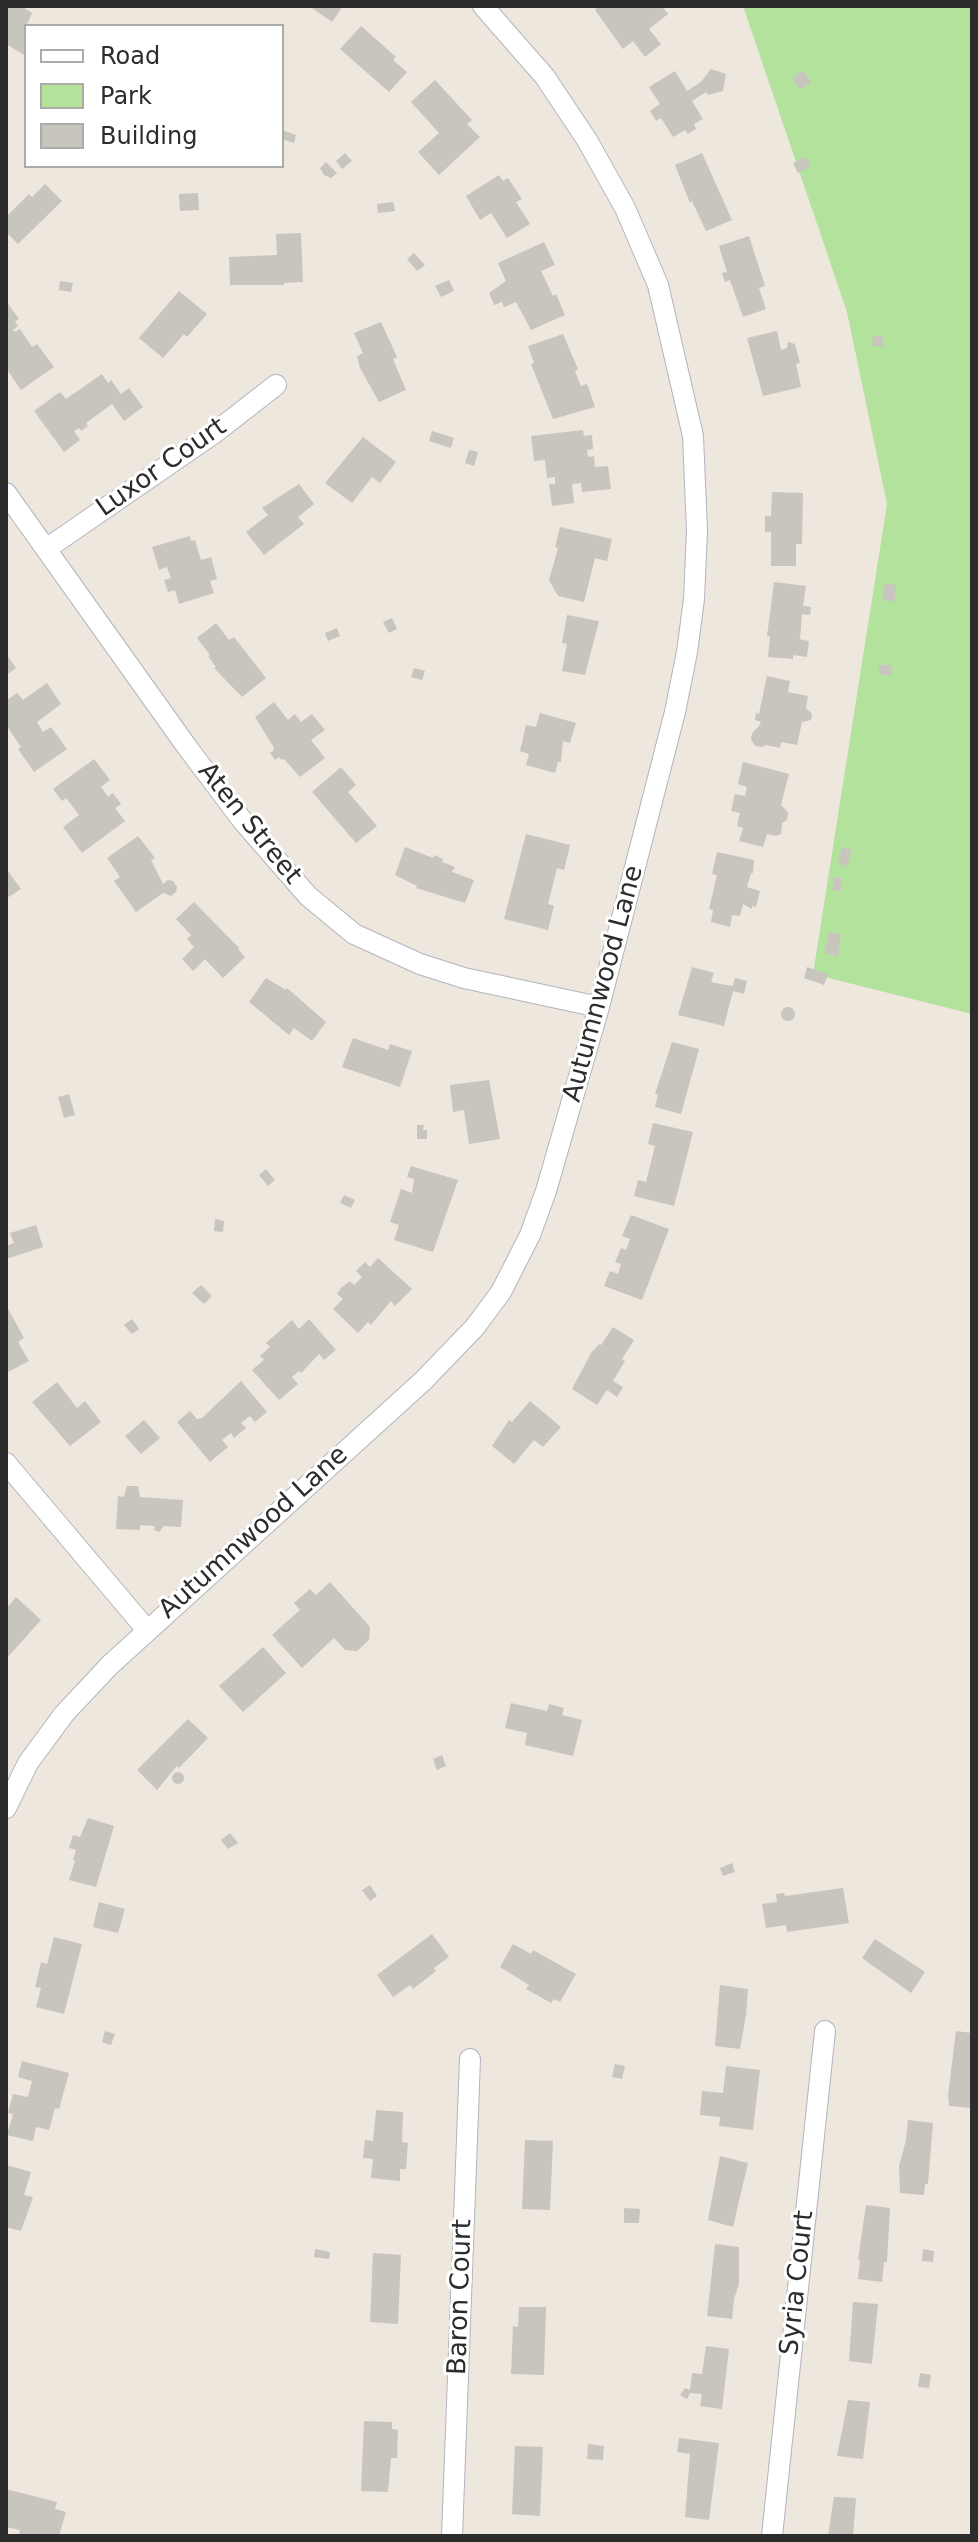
<!DOCTYPE html>
<style>
body{margin:0}
#map{position:relative;width:978px;height:2542px;overflow:hidden;background:#ede7de;font-family:"DejaVu Sans",sans-serif}
canvas{display:block}
.frame{position:absolute;inset:0;border:8px solid #2c2c2c;pointer-events:none}
.legend{position:absolute;left:24px;top:24px;width:260px;height:144px;box-sizing:border-box;background:#fff;border:2px solid #ababab;margin:0;padding:10px 14px;list-style:none;font-size:24px;color:#2c2c2c}
.legend li{display:flex;align-items:center;gap:16px;height:40px}
.legend b{width:40px;border:2px solid #ababab}
</style>
<div id="map">
<canvas width="978" height="2542"></canvas>
<div class="frame"></div>
<ul class="legend">
<li><b style="height:10px;background:#fff"></b>Road</li>
<li><b style="height:22px;background:#b3e29d"></b>Park</li>
<li><b style="height:22px;background:#c8c4be"></b>Building</li>
</ul>
</div>
<script>
const ctx = document.querySelector('canvas').getContext('2d');
ctx.lineJoin = 'round';
function paint(path, color) { ctx.fillStyle = color; ctx.fill(path, 'evenodd'); }
const poly = rows => new Path2D(rows.map(r => 'M' + r).join(''));
function trace(path, color, width, dash) { ctx.strokeStyle = color; ctx.lineWidth = width; ctx.lineCap = dash ? 'butt' : 'round'; ctx.setLineDash(dash || []); ctx.stroke(path); }
function label(font, color, halo, rows, align = 'center') {
  ctx.font = font + ' "DejaVu Sans",sans-serif'; ctx.lineWidth = 6; ctx.setLineDash([]); ctx.textBaseline = 'middle'; ctx.strokeStyle = halo; ctx.fillStyle = color; for (const [text, x, y, turn = 0] of rows) {
    ctx.save(); ctx.translate(x, y); ctx.rotate((+turn || 0) * Math.PI / 180); ctx.textAlign = isNaN(turn) ? turn : align; if (halo) ctx.strokeText(text, 0, 0); ctx.fillText(text, 0, 0); ctx.restore();
  }
}
paint(poly([
 [743,6,972,6,972,1014,813,974,887,504,847,312]
]), '#b3e29d');
paint(poly([
 [6,6,21,6,32,13,26,27,26,56,6,44],
 [309,6,343,6,332,22],
 [599,6,662,6,668,14,649,29,661,44,645,57,633,41,623,49,595,10],
 [361,26,396,57,393,60,407,72,389,92,340,49],
 [711,69,726,74,723,91,708,95,706,92,692,101,703,119,694,124,696,129,688,134,685,130,673,137,661,118,656,121,650,111,660,104,649,87,675,71,687,91,701,82],
 [804,71,811,83,799,90,792,77],
 [435,80,472,120,467,124,480,137,439,175,418,152,439,133,411,102],
 [282,130,296,135,294,143,282,139],
 [345,153,352,161,342,169,336,161],
 [702,153,732,220,706,231,692,201,690,203,675,165],
 [806,157,810,167,798,173,793,163],
 [326,162,337,173,331,178,324,175,320,168],
 [499,175,503,181,508,178,522,199,516,202,530,224,507,238,491,213,480,220,466,196],
 [45,184,62,201,18,244,6,232,6,217,29,194,32,197],
 [198,193,199,210,180,211,179,194],
 [393,202,395,211,378,213,377,204],
 [301,233,303,282,284,283,284,285,230,285,229,257,277,255,276,234],
 [749,236,765,286,759,288,766,309,743,317,730,280,725,282,722,273,727,272,719,246],
 [544,242,555,265,541,271,553,296,556,294,565,315,531,330,516,302,504,307,502,302,494,305,489,293,506,281,498,263],
 [414,253,425,265,417,271,407,259],
 [449,280,454,291,441,297,435,286],
 [60,281,73,283,71,292,59,290],
 [179,291,207,314,187,337,184,334,163,358,139,338],
 [6,301,19,319,15,321,18,326,13,330,14,332,20,329,32,347,37,344,54,367,21,390,6,368],
 [381,322,397,357,393,359,406,390,379,402,360,368,357,356,363,353,354,333],
 [777,331,781,350,787,348,788,342,795,344,800,363,796,364,801,387,763,396,747,338],
 [563,334,578,369,575,371,581,386,587,384,595,407,553,419,531,364,534,363,528,346],
 [873,335,883,336,882,347,872,346],
 [102,374,108,383,111,380,121,394,129,388,143,407,124,421,112,404,86,423,88,426,81,431,79,428,74,431,80,440,64,452,34,411,60,392,66,399],
 [583,430,584,436,592,435,593,449,587,450,588,457,594,456,595,467,608,466,611,489,582,492,581,483,572,484,574,503,552,506,549,484,555,484,555,477,547,478,545,460,534,461,531,436],
 [432,431,454,438,451,448,429,441],
 [363,437,396,462,380,483,372,477,352,503,325,483],
 [469,450,478,452,474,466,465,463],
 [299,484,314,504,298,517,304,524,264,555,246,532,268,515,262,508],
 [772,492,803,493,802,544,796,544,796,566,771,566,771,532,765,532,765,516,771,516],
 [560,527,612,539,607,561,595,558,584,602,558,596,549,580,558,548,555,547],
 [190,536,191,541,195,540,201,560,211,557,217,579,210,581,214,593,179,604,175,590,168,592,164,580,171,578,167,567,159,570,152,547],
 [774,582,806,586,803,606,811,607,810,615,802,614,800,639,794,638,809,641,807,657,793,655,793,659,768,657,770,636,767,636],
 [884,584,896,585,895,601,883,600],
 [567,615,599,621,585,675,562,671,567,644,562,643],
 [392,618,397,629,389,633,383,622],
 [216,623,229,640,234,637,266,678,242,697,214,668,216,667,208,656,210,655,197,638],
 [337,628,340,636,328,641,325,633],
 [6,654,16,668,6,675],
 [879,665,891,665,892,675,879,675],
 [414,668,425,671,422,680,411,677],
 [767,676,790,681,788,692,808,696,806,708,812,714,811,720,802,722,797,745,781,742,780,748,766,745,762,747,755,746,751,739,752,733,759,726,761,722,755,720,756,713,759,714],
 [47,683,61,704,37,722,43,732,51,727,67,749,34,772,18,749,21,747,6,725,6,701,17,693,23,700],
 [274,702,288,720,295,714,301,722,312,714,325,730,311,740,325,758,300,777,284,759,282,760,279,757,275,760,270,753,274,750,273,746,255,717],
 [540,713,576,723,570,743,563,741,561,762,558,762,555,773,526,765,529,754,520,751,526,725,536,727],
 [94,759,110,780,101,787,108,797,113,793,121,804,115,808,125,821,82,853,63,827,79,815,66,798,62,801,53,789],
 [743,762,789,774,781,805,788,812,787,820,782,823,781,834,776,836,767,834,763,847,739,841,743,828,737,826,740,813,731,811,735,794,745,796,747,787,738,784],
 [341,767,356,785,348,792,377,826,356,843,312,792],
 [526,834,570,845,564,870,557,868,548,904,554,906,548,930,504,919],
 [138,836,155,858,151,860,163,884,168,880,173,881,177,887,176,892,171,896,163,893,136,912,114,881,120,877,107,858],
 [405,847,433,858,434,855,443,859,442,862,455,867,452,872,474,880,465,903,416,888,417,886,395,875],
 [842,847,852,850,847,866,838,863],
 [717,852,754,860,753,873,751,873,747,887,760,891,756,907,752,906,752,909,743,904,740,916,732,915,730,927,711,922,713,910,709,909,717,875,712,874],
 [8,871,21,889,9,897,6,893],
 [834,877,842,878,841,891,832,890],
 [194,902,239,948,238,949,245,957,223,978,205,959,193,971,182,959,194,947,187,939,191,935,176,919],
 [829,932,841,934,838,956,825,954],
 [692,967,714,973,711,982,715,983,733,986,735,978,747,981,744,994,733,991,724,1026,678,1015],
 [807,967,828,974,824,985,804,978],
 [266,978,286,990,287,988,326,1022,312,1041,294,1028,289,1035,249,1002],
 '781 1014a7 7 0 1 1 14 0a7 7 0 1 1-14 0Z',
 [353,1038,388,1050,390,1044,412,1051,400,1087,342,1067],
 [672,1042,699,1049,681,1114,655,1107,658,1095,655,1094],
 [489,1080,500,1139,469,1144,464,1110,453,1112,450,1085],
 [69,1094,75,1115,64,1118,58,1097],
 [653,1123,693,1132,674,1206,634,1196,638,1180,646,1182,655,1146,648,1144],
 [417,1125,424,1125,423,1130,427,1130,427,1139,417,1139],
 [411,1166,458,1180,433,1252,394,1240,399,1225,390,1222,401,1189,412,1193,414,1179,407,1177],
 [266,1169,275,1180,268,1186,259,1175],
 [344,1195,355,1200,351,1208,340,1203],
 [631,1215,669,1229,642,1300,604,1286,610,1271,618,1274,621,1264,615,1262,621,1248,626,1250,630,1239,622,1236],
 [215,1219,224,1221,223,1232,214,1231],
 [36,1225,43,1247,6,1259,6,1246,14,1243,10,1233],
 [378,1258,412,1289,395,1306,391,1301,371,1325,368,1322,358,1333,333,1309,343,1299,337,1294,341,1288,350,1281,354,1285,362,1277,356,1271,365,1262,370,1267],
 [201,1285,212,1296,204,1304,192,1293],
 [6,1305,24,1338,18,1342,29,1361,8,1372],
 [132,1319,139,1329,132,1334,124,1325],
 [309,1319,336,1350,324,1360,319,1354,301,1373,299,1371,292,1377,298,1384,279,1400,252,1370,264,1360,260,1356,270,1347,266,1343,292,1320,299,1329],
 [613,1327,634,1340,622,1359,625,1361,613,1381,623,1387,617,1397,607,1390,597,1405,572,1389,591,1353,599,1344,601,1345],
 [241,1381,267,1412,255,1422,250,1416,241,1423,246,1428,234,1438,231,1433,222,1440,228,1447,210,1462,177,1422,190,1411,197,1419,202,1418],
 [57,1382,77,1408,85,1401,101,1422,70,1446,32,1402],
 [530,1401,561,1427,543,1447,534,1440,514,1464,492,1446,509,1420,512,1422],
 [144,1420,160,1438,141,1454,125,1436],
 [127,1486,138,1486,140,1497,183,1500,181,1527,164,1526,159,1532,154,1530,155,1526,140,1525,140,1530,116,1529,118,1496,124,1497],
 [330,1582,370,1627,369,1640,357,1651,345,1650,334,1638,302,1668,272,1635,300,1610,294,1603,310,1589,316,1595],
 [16,1597,41,1620,8,1657,6,1655,6,1609],
 [263,1647,286,1673,243,1712,219,1686],
 [511,1703,547,1711,549,1704,564,1708,562,1715,582,1720,573,1756,525,1745,527,1733,505,1728],
 [188,1719,208,1738,179,1768,177,1766,157,1790,137,1770],
 [442,1755,446,1766,437,1770,433,1759],
 '172 1778a6 6 0 1 1 12 0a6 6 0 1 1-12 0Z',
 [88,1818,114,1826,96,1887,69,1880,75,1861,73,1860,76,1850,69,1848,73,1835,80,1837],
 [230,1833,238,1843,228,1849,221,1840],
 [732,1863,735,1872,723,1876,720,1868],
 [370,1885,377,1896,370,1901,362,1890],
 [843,1888,849,1923,787,1932,786,1925,766,1928,762,1904,777,1902,776,1894,784,1893,785,1896],
 [99,1902,125,1909,118,1933,93,1927],
 [432,1934,449,1957,434,1968,436,1971,413,1989,410,1985,393,1997,377,1975],
 [54,1937,82,1944,64,2014,36,2007,41,1988,35,1987,41,1962,47,1964],
 [875,1939,925,1972,911,1993,862,1958],
 [513,1944,531,1954,533,1950,576,1974,560,2002,554,1999,551,2003,526,1989,529,1985,500,1967],
 [720,1985,748,1989,746,2015,740,2049,715,2046],
 [105,2031,115,2034,111,2045,102,2042],
 [956,2031,972,2033,972,2108,949,2106,948,2095],
 [22,2061,69,2073,59,2109,55,2108,49,2130,36,2127,33,2141,7,2135,13,2114,8,2113,13,2094,28,2097,32,2081,18,2077],
 [615,2064,625,2066,622,2079,612,2077],
 [726,2066,760,2070,753,2130,719,2126,720,2117,700,2115,702,2091,723,2093],
 [376,2110,403,2112,402,2142,408,2143,406,2169,400,2169,400,2181,371,2178,373,2159,363,2158,365,2140,373,2141],
 [908,2120,933,2123,928,2184,925,2184,924,2195,900,2193,899,2166,906,2140],
 [525,2140,553,2141,550,2210,522,2209],
 [720,2156,748,2163,733,2227,708,2220],
 [6,2165,31,2172,24,2195,33,2197,21,2231,6,2227],
 [866,2205,890,2208,887,2262,884,2262,882,2282,858,2279,860,2260,858,2260],
 [624,2208,640,2209,639,2223,624,2223],
 [715,2244,739,2247,739,2284,734,2299,732,2319,707,2316],
 [315,2249,330,2252,329,2259,314,2257],
 [923,2249,934,2251,933,2262,922,2261],
 [373,2253,401,2255,398,2324,370,2322],
 [853,2302,878,2304,872,2364,849,2361],
 [519,2307,546,2307,544,2375,511,2374,513,2326,518,2327],
 [706,2346,729,2349,722,2409,700,2406,702,2394,690,2393,687,2399,680,2395,685,2388,690,2390,692,2373,702,2374],
 [920,2373,931,2375,929,2388,918,2387],
 [848,2400,870,2402,863,2459,837,2456],
 [364,2421,392,2422,392,2429,398,2430,397,2458,391,2458,388,2492,361,2491],
 [679,2438,719,2443,709,2520,685,2517,690,2454,677,2452],
 [588,2444,604,2446,603,2460,587,2459],
 [515,2446,543,2447,540,2516,512,2514],
 [6,2489,57,2502,55,2509,66,2512,59,2536,26,2536,19,2534,20,2530,6,2527],
 [834,2497,856,2498,853,2536,828,2536]
]), '#c8c4be');
const minor = poly([
 [6,493,187,747,242,820,308,896,354,934,420,964,464,978,599,1007],
 [46,549,213,434,276,385],
 [6,1463,147,1630],
 [6,1808,28,1763,64,1714,110,1665,423,1381,475,1327,501,1292,530,1235,546,1191,599,1007,675,712,687,652,694,599,697,531,693,436,658,285,625,208,587,140,545,77,483,6],
 [452,2536,470,2059],
 [772,2536,825,2031]
]);
trace(minor, '#b2b4bf', 22);
trace(minor, '#fff', 20);
label('26px', '#2c2c2c', '#fff', [
 ["Luxor Court",162,468,-35],
 ["Aten Street",249,824,51],
 ["Autumnwood Lane",604,984,-75],
 ["Autumnwood Lane",254,1533,-42],
 ["Syria Court",798,2283,-84],
 ["Baron Court",461,2297,-88]
]);
</script>
